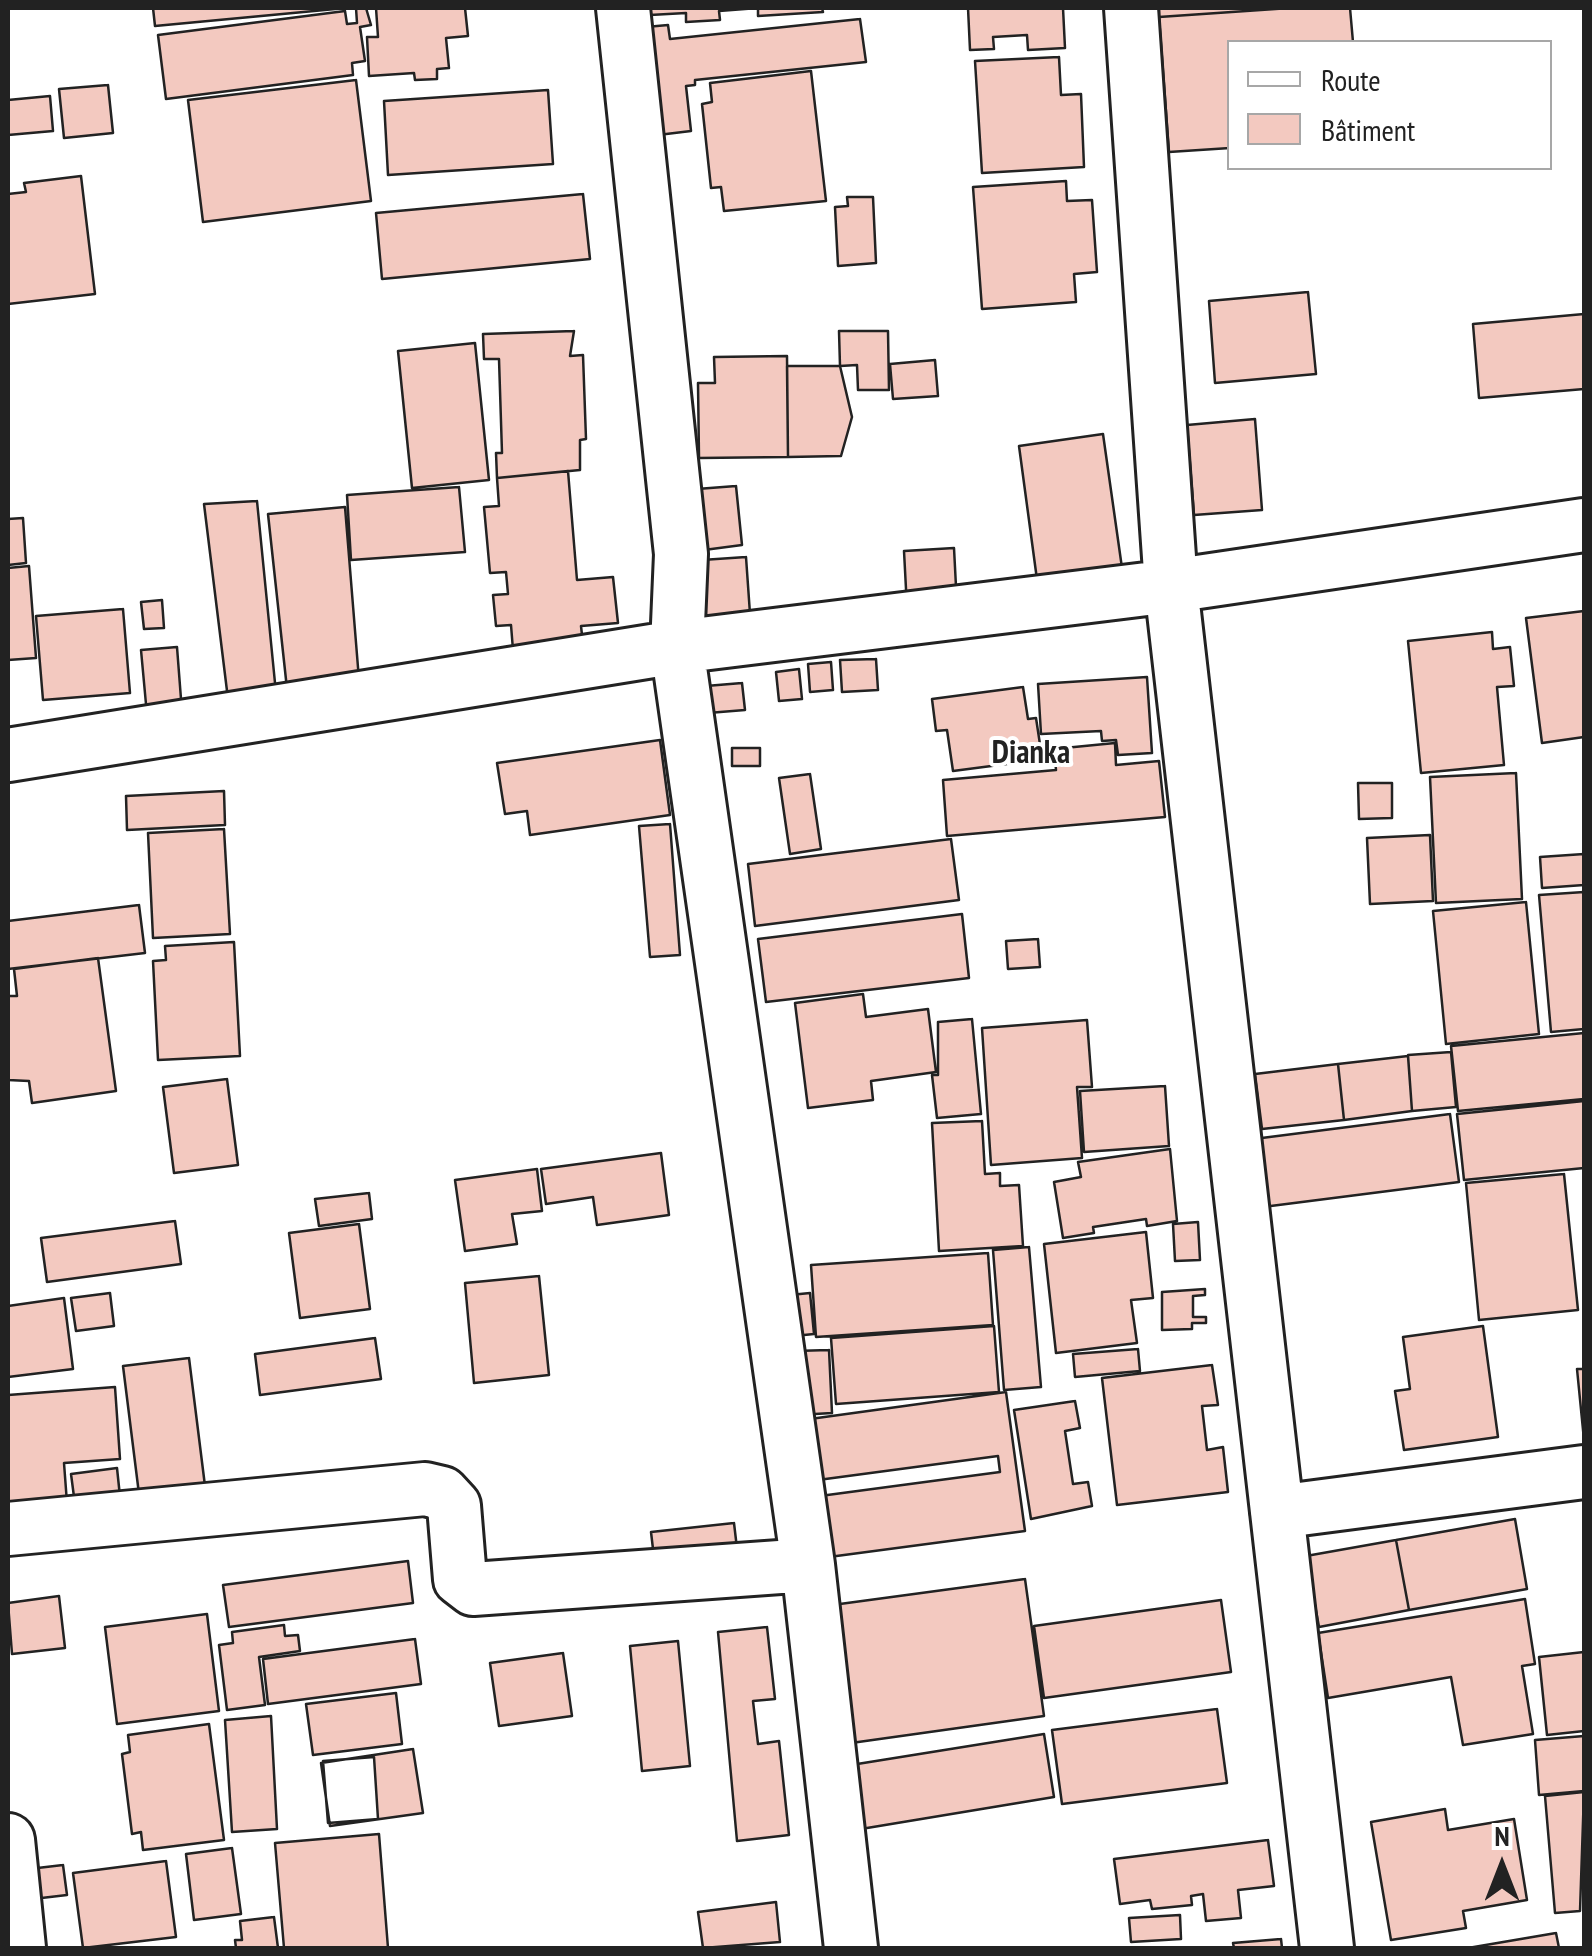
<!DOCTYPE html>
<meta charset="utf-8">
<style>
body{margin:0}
#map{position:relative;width:1592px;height:1956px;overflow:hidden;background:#fff;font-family:"PT Sans Narrow",sans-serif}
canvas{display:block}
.frame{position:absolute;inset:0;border:10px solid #222;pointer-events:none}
.legend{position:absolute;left:1227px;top:40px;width:325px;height:130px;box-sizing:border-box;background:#fff;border:2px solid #a7a7a7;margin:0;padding:12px 18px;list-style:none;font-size:30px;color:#222}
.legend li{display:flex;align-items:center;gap:20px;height:50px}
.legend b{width:50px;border:2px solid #a7a7a7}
.north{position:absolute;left:1452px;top:1816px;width:100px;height:100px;-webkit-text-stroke:8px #fff;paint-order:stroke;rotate:0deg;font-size:28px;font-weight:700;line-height:40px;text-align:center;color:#222}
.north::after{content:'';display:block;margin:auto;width:35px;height:45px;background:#222;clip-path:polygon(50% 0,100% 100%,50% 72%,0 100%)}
</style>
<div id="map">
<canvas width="1592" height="1956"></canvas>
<div class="frame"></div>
<ul class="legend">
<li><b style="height:12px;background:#fff"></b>Route</li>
<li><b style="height:28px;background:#f3c9c0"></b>Bâtiment</li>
</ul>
<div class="north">N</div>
</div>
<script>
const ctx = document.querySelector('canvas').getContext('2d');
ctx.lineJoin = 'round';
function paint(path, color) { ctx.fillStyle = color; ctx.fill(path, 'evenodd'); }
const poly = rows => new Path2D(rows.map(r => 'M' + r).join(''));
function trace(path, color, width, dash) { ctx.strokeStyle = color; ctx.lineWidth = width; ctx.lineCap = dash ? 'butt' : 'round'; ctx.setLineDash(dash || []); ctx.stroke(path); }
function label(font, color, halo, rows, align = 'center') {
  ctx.font = font + ' "PT Sans Narrow",sans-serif'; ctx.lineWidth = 8; ctx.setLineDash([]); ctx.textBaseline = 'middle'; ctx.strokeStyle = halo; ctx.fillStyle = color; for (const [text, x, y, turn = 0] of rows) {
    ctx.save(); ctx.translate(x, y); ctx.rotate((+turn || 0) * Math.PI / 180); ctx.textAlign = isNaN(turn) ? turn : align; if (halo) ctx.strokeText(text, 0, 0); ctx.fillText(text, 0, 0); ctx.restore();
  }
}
const building = poly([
 [153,8,346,8,155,26,153,8],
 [356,8,366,8,371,25,360,27,365,61,352,63,353,75,166,99,158,35,345,11,347,24,357,23,356,8],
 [376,8,465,8,468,36,446,38,449,68,437,69,437,79,415,80,414,73,369,76,367,37,378,37,376,8],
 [650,8,822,8,823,12,758,16,758,8,719,11,720,20,686,22,686,13,650,15,650,8],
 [968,8,1063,8,1065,48,1028,50,1027,35,993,37,994,49,970,50,968,8],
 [1159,8,1290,8,1159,17,1159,8],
 [1290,8,1350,8,1353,42,1230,42,1230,148,1169,152,1159,17,1290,8],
 [860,19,866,62,695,80,695,85,686,86,691,131,658,135,646,27,668,25,670,39,860,19],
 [1059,57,1061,95,1081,94,1084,167,982,173,975,61,1059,57],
 [811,71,826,201,724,211,721,187,711,188,702,104,712,102,710,83,811,71],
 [356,80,371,201,203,222,188,100,356,80],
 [108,85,113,133,64,138,59,89,108,85],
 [548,90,553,164,388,175,384,101,548,90],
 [50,96,53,131,8,135,8,100,50,96],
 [81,176,95,294,8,304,8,194,26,192,24,183,81,176],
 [1066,181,1067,201,1092,200,1097,272,1074,274,1076,302,982,309,973,187,1066,181],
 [583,194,590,259,382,279,376,213,583,194],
 [847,197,873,197,876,263,838,266,835,207,848,206,847,197],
 [1308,292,1316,374,1215,383,1209,301,1308,292],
 [1584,314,1584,389,1479,398,1473,324,1584,314],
 [574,331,570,356,583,355,586,439,580,440,580,470,497,478,496,453,502,453,499,359,484,359,483,334,574,331],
 [839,331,888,331,889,390,858,390,857,365,840,366,839,331],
 [475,343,489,480,412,488,398,351,475,343],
 [787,356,788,457,699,458,698,383,715,383,714,357,787,356],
 [935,360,938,396,893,399,890,364,935,360],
 [787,366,840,366,852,417,841,456,788,457,787,366],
 [1255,419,1262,510,1194,515,1187,425,1255,419],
 [1103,434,1123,575,1038,587,1019,446,1103,434],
 [568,471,577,580,613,577,618,623,581,626,583,644,513,650,511,625,496,626,493,595,508,594,506,572,490,573,484,507,499,506,497,478,568,471],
 [736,486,742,545,704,550,697,489,736,486],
 [459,487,465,552,351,560,347,495,459,487],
 [257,501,276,693,228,699,204,504,257,501],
 [345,507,360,692,288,698,268,514,345,507],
 [23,518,26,563,8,565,8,519,23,518],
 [954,548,957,606,907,608,904,551,954,548],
 [746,557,751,628,706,630,702,560,746,557],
 [29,566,36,658,8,660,8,568,29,566],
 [162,600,164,628,144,629,141,602,162,600],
 [123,609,130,693,43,700,36,616,123,609],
 [1584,611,1584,737,1542,743,1526,618,1584,611],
 [1492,632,1493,649,1510,647,1514,686,1497,687,1504,765,1421,773,1408,641,1492,632],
 [177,647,182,712,147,715,141,650,177,647],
 [876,659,878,690,842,692,840,660,876,659],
 [831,662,833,690,810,692,808,664,831,662],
 [799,669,802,699,779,701,776,672,799,669],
 [1147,677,1152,753,1118,755,1116,740,1102,741,1101,731,1041,734,1038,684,1147,677],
 [742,683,745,710,708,713,706,686,742,683],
 [1023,687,1028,719,1036,718,1041,751,1020,753,1022,762,953,771,947,730,936,731,932,699,1023,687],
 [660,740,670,815,530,835,527,811,505,814,497,763,660,740],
 [1115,743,1116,765,1159,761,1165,817,947,836,943,780,1056,770,1054,749,1115,743],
 [732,748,760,748,760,766,732,766,732,748],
 [1516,773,1522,899,1436,903,1430,777,1516,773],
 [810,774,821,849,790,854,779,778,810,774],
 [1358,783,1392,783,1392,818,1359,819,1358,783],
 [224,791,225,825,127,830,126,796,224,791],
 [670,824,680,955,650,957,639,826,670,824],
 [224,829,230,934,153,938,148,833,224,829],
 [1430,835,1433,901,1370,904,1367,838,1430,835],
 [951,839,959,900,755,926,748,864,951,839],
 [1584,854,1584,885,1542,888,1540,857,1584,854],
 [1584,892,1584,1029,1551,1032,1539,895,1584,892],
 [1526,902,1539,1034,1446,1044,1433,911,1526,902],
 [139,905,145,953,8,969,8,921,139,905],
 [962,914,969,978,766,1002,758,939,962,914],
 [1038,939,1040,967,1008,969,1006,941,1038,939],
 [234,942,240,1056,158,1060,153,961,166,960,165,946,234,942],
 [98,958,116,1091,32,1103,29,1081,8,1080,8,996,17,996,14,969,98,958],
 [863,994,866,1017,928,1009,936,1072,871,1081,873,1100,808,1108,795,1003,863,994],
 [972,1019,981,1114,937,1118,932,1075,938,1075,938,1022,972,1019],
 [1087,1020,1092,1087,1077,1087,1082,1158,991,1165,982,1028,1087,1020],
 [1584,1033,1584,1099,1458,1111,1451,1046,1584,1033],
 [1451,1052,1456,1107,1412,1111,1408,1055,1451,1052],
 [1408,1056,1412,1111,1344,1120,1338,1064,1408,1056],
 [1338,1064,1344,1120,1262,1129,1255,1074,1338,1064],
 [227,1079,238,1165,174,1173,163,1087,227,1079],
 [1165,1086,1169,1146,1084,1152,1080,1091,1165,1086],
 [1584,1101,1584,1168,1464,1180,1457,1114,1584,1101],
 [1450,1114,1459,1182,1255,1208,1246,1140,1450,1114],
 [982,1121,985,1174,1000,1173,1000,1186,1019,1185,1023,1246,939,1251,932,1123,982,1121],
 [1170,1149,1177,1221,1147,1226,1146,1219,1093,1227,1094,1233,1063,1238,1054,1182,1081,1177,1078,1162,1170,1149],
 [661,1153,669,1215,597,1225,593,1197,546,1204,541,1169,661,1153],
 [537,1169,542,1211,512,1214,517,1244,465,1251,455,1180,537,1169],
 [1564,1174,1578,1310,1479,1320,1466,1183,1564,1174],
 [369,1193,372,1219,319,1226,315,1199,369,1193],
 [175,1221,181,1264,47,1282,41,1238,175,1221],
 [1198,1222,1200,1260,1175,1261,1173,1224,1198,1222],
 [359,1224,370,1309,300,1318,289,1233,359,1224],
 [1146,1232,1153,1298,1131,1300,1137,1343,1056,1353,1044,1244,1146,1232],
 [1029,1247,1041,1387,1004,1390,993,1250,1029,1247],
 [988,1253,993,1325,816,1337,811,1265,988,1253],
 [539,1276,549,1375,474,1383,465,1283,539,1276],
 [1205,1289,1205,1295,1193,1296,1193,1317,1206,1317,1206,1323,1192,1323,1192,1329,1162,1330,1162,1292,1205,1289],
 [110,1293,114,1326,76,1331,71,1298,110,1293],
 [810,1293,814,1334,784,1337,780,1296,810,1293],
 [64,1298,73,1369,8,1377,8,1306,64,1298],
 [994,1326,999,1392,836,1404,831,1338,994,1326],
 [1483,1326,1498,1437,1404,1450,1395,1391,1410,1389,1403,1337,1483,1326],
 [375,1338,381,1379,260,1395,255,1354,375,1338],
 [1138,1349,1140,1371,1075,1377,1073,1354,1138,1349],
 [829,1350,832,1413,798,1415,795,1351,829,1350],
 [189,1358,207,1502,141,1510,123,1366,189,1358],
 [1212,1365,1218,1405,1202,1406,1207,1450,1223,1447,1228,1492,1117,1505,1102,1378,1212,1365],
 [1577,1369,1584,1369,1584,1440,1577,1369],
 [115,1387,120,1459,64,1463,67,1503,8,1508,8,1395,115,1387],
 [1006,1392,1025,1531,829,1557,820,1496,1000,1472,998,1456,818,1480,810,1419,1006,1392],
 [1075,1401,1080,1428,1065,1431,1073,1484,1088,1482,1092,1506,1031,1519,1014,1410,1075,1401],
 [117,1468,121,1506,76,1512,71,1474,117,1468],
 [1515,1519,1527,1589,1409,1610,1396,1540,1515,1519],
 [734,1523,738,1557,655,1566,651,1532,734,1523],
 [1396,1540,1409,1610,1319,1627,1306,1556,1396,1540],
 [408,1561,413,1603,229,1627,223,1585,408,1561],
 [1025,1579,1044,1716,844,1744,825,1606,1025,1579],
 [59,1596,65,1648,12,1654,8,1603,59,1596],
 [1525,1599,1535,1664,1522,1666,1533,1734,1463,1745,1451,1677,1328,1698,1318,1633,1525,1599],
 [1221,1600,1231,1672,1044,1698,1034,1626,1221,1600],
 [207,1614,219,1711,117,1724,105,1627,207,1614],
 [284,1625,285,1636,298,1635,300,1651,259,1657,265,1705,227,1710,219,1645,233,1643,232,1632,284,1625],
 [767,1627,775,1699,753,1701,758,1744,779,1741,789,1835,737,1841,718,1632,767,1627],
 [415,1639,421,1684,268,1704,263,1659,415,1639],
 [678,1641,690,1766,642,1771,630,1646,678,1641],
 [1584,1652,1584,1731,1547,1735,1539,1657,1584,1652],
 [563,1653,572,1716,499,1726,490,1663,563,1653],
 [396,1693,402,1744,313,1755,306,1704,396,1693],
 [1217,1709,1227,1783,1062,1804,1052,1730,1217,1709],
 [271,1716,277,1829,232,1832,225,1720,271,1716],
 [209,1724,224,1840,143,1850,141,1832,132,1834,122,1754,130,1752,128,1735,209,1724],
 [1044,1734,1054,1797,861,1829,851,1765,1044,1734],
 [1584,1736,1584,1791,1539,1795,1535,1740,1584,1736],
 [413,1749,423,1813,330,1826,321,1763,413,1749],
 [374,1757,378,1819,328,1823,323,1761,374,1757],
 [1584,1792,1580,1911,1555,1913,1545,1796,1584,1792],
 [1445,1809,1448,1830,1514,1819,1527,1900,1463,1911,1466,1928,1391,1940,1371,1822,1445,1809],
 [379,1834,388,1948,284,1948,275,1843,379,1834],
 [1268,1840,1274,1886,1238,1890,1241,1918,1206,1921,1203,1894,1191,1896,1192,1905,1152,1909,1150,1900,1120,1904,1114,1859,1268,1840],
 [232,1848,241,1914,194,1920,186,1854,232,1848],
 [166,1861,176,1937,83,1948,73,1873,166,1861],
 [63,1865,67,1895,33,1899,29,1869,63,1865],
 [776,1902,780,1942,703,1948,698,1912,776,1902],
 [1180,1915,1181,1939,1131,1942,1129,1918,1180,1915],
 [274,1917,278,1948,236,1948,235,1940,242,1940,240,1921,274,1917],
 [1556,1933,1559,1948,1468,1948,1556,1933],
 [1281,1939,1282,1948,1234,1948,1233,1943,1281,1939]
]);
paint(building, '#f3c9c0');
trace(building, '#222', 2.5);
const minor = poly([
 [623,8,681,554,677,647,808,1565,851,1948],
 [1131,8,1171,586,1327,1948],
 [8,755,677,647,1171,586,1584,525],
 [1277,1512,1584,1472],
 [8,1529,425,1489,442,1493,454,1506,460,1579,473,1589,808,1565],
 [8,1840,19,1948]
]);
trace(minor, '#222', 58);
trace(minor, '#fff', 52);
label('bold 32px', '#222', '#fff', [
 ["Dianka",1031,754]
]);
</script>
